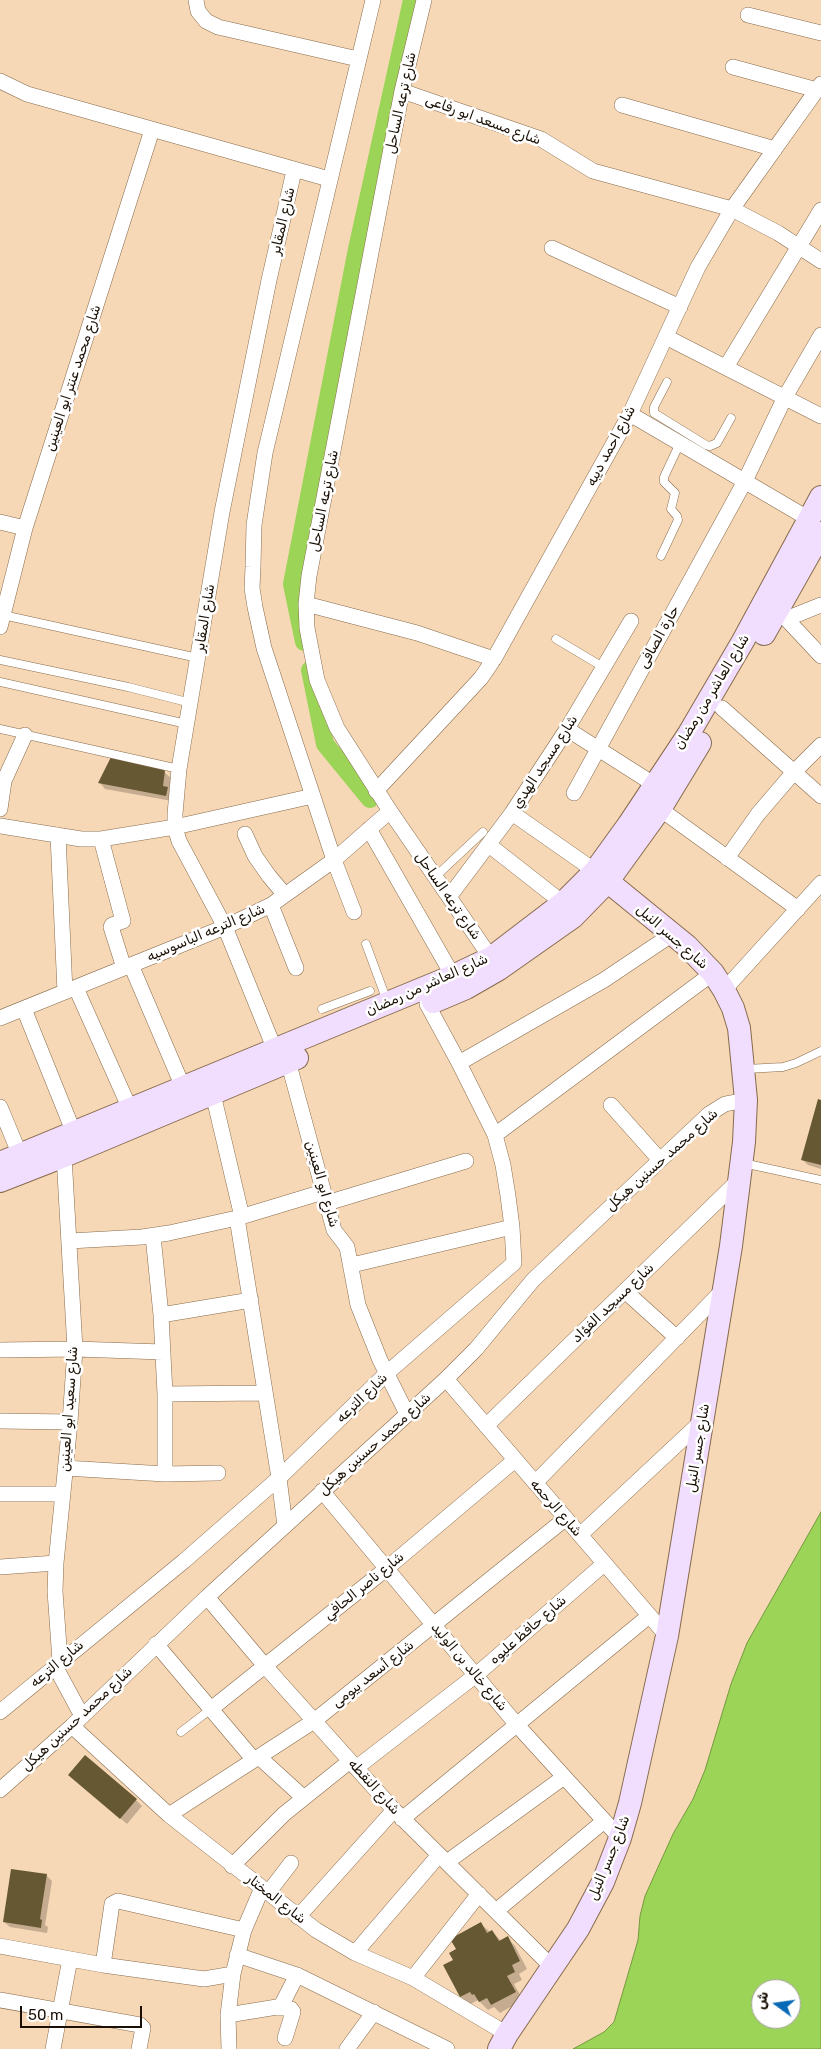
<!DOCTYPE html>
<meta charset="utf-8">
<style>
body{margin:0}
#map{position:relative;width:821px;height:2049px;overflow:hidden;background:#f7d8b6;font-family:Rubik,Vazirmatn,sans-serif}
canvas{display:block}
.north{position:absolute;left:751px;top:1979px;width:50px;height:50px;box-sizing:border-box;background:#fff;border:1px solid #a39f9b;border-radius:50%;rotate:284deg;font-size:14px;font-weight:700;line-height:20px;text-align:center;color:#190f04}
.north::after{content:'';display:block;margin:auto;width:18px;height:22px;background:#086ab7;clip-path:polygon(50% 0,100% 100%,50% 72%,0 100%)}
.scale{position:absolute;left:20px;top:2006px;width:122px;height:22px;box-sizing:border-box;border:2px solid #190f04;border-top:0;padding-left:6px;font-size:15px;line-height:18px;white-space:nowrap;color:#190f04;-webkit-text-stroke:4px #fff;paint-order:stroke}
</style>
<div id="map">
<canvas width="821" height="2049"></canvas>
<div class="north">ش</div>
<div class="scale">50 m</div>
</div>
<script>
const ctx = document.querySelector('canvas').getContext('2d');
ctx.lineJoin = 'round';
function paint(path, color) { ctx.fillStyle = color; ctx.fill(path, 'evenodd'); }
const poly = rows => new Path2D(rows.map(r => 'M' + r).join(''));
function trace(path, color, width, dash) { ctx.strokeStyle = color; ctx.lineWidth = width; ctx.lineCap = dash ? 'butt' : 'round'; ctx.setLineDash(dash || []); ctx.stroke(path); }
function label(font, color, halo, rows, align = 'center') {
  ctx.font = font + ' Rubik,Vazirmatn,sans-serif'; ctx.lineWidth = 5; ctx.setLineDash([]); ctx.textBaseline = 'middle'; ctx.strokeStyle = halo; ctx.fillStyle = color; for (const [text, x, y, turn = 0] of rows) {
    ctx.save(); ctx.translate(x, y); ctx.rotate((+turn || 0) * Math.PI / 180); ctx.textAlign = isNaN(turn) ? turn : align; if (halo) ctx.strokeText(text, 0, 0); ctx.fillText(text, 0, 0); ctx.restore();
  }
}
const water = poly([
 [821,1512,821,2049,573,2049,604,2032,614,2022,638,1940,640,1916,645,1896,673,1834,693,1799,705,1770,731,1684,747,1643,821,1512],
 [761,1989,791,1989,791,2019,761,2019,761,1989]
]);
paint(water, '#9bd457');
trace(water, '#74993e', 1);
paint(poly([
 [164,772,171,778,169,789,174,794,172,801,105,789,100,783],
 [821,1101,821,1169,808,1165,802,1159],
 [76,1780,136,1800,142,1806,127,1824],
 [46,1875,52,1881,45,1925,48,1927,47,1933,10,1927,4,1922],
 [481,1924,490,1932,492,1931,501,1941,507,1938,515,1946,527,1969,519,1974,522,1980,514,1984,523,2000,500,2013,494,2007,488,2010,478,2000,469,2005,461,1997,445,1966,455,1960,458,1950]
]), '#0003');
trace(poly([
 [304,642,292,584,357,249,412,0],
 [310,670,325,744,370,799]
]), '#9bd457', 18);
paint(poly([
 [111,757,158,765,165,771,163,786,168,787,166,796,98,783],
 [818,1099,821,1100,821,1165,801,1160],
 [85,1755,137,1799,120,1819,68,1775],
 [11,1869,47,1874,40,1919,42,1920,41,1928,3,1922],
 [481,1922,487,1933,492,1930,499,1941,508,1936,520,1961,512,1965,515,1972,507,1976,516,1992,491,2005,487,1998,479,2002,474,1994,472,1995,470,1992,460,1997,443,1965,453,1960,449,1953,456,1949,450,1939]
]), '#665833');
const lane = poly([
 [667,382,654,407,654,413,706,445,710,446,717,443,731,418],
 [661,556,678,520,677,516,671,509,675,493,664,482,664,477,680,443],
 [3,615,198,658],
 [556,639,603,667],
 [0,660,128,687,191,703],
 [0,682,187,724],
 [0,729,179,769],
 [435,877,483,832],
 [366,944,387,1001],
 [322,1009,370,991],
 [746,1069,783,1067,796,1063,821,1051],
 [743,1163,821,1180],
 [181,1732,211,1709]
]);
const street = poly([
 [196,0,198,11,206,21,218,27,358,59],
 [424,0,402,91,309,576,306,604,307,628,317,680,337,728,390,811,491,958],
 [748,15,821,33],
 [733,67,817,90],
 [0,81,27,94,329,179],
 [402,91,541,139,593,171,732,209,778,233,821,261],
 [622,105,775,149],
 [552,248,680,307],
 [666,337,821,416],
 [726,367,821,210],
 [630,414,809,519],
 [0,522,25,528],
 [306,604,417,633,494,659],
 [778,610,821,656],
 [786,619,821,605],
 [0,627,25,528,152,130],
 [722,708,821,796],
 [567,729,655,785],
 [376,791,481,678,494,659,630,414,698,267,732,209,821,84],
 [574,793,745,481,785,397,821,335],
 [0,809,4,781,25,735],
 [660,809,798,909],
 [512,813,595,871],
 [0,826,81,839,101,839,175,827,313,796],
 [369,829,453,976],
 [245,834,255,856,269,876,285,895],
 [58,835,65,992],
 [101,839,123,921,112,925,111,927,124,968],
 [489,845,563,903],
 [727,858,758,814,794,772,821,745],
 [449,897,512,813,567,729,631,621],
 [271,905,296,968],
 [354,912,334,860,264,648,255,607,252,588,253,567,254,525,265,453,373,0],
 [131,965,183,1087],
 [76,988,130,1109],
 [724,990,821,883],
 [24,1009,74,1133],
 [0,1018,225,927,271,905,334,860,390,811],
 [275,1050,225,927,179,841,175,827,175,814,179,769,222,512,269,280,294,171],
 [288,1061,334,1230,347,1247,358,1305,380,1360,407,1414],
 [459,1063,604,980,671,935],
 [213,1094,242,1217],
 [611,1105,660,1160],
 [0,1107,20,1155],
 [495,1135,713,973],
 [327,1203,466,1161],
 [237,1218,279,1478,285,1526],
 [153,1236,161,1315,165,1394,165,1474],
 [69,1241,142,1237,169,1233,237,1218,323,1192],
 [352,1265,512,1227],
 [625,1291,677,1338],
 [161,1315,251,1300],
 [0,1350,75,1349,163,1352],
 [446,1379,667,1636],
 [165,1394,265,1393],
 [0,1421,70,1422],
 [486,1426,739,1180],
 [65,1468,165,1474,218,1473],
 [535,1483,724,1289],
 [322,1491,517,1725,620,1838],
 [0,1494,63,1494],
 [580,1535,702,1421],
 [0,1567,56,1563],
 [207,1597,265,1666,394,1810,552,1967],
 [156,1644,254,1760],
 [60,1661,55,1591,56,1563,70,1422,75,1349,64,1156],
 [55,1666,82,1716],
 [211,1709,386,1569,515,1460],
 [0,1712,184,1561,279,1478,387,1373,514,1263,512,1227,508,1196,503,1165,495,1135,459,1063,427,1004],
 [72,1726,169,1815,316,1930,355,1953,413,1978,507,2034],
 [259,1757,304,1798],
 [356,1768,476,1675,604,1564],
 [0,1790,72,1726,207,1597,446,1379,476,1349,533,1280,709,1114,725,1104,746,1100],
 [169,1815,314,1721,565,1519],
 [402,1819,649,1616],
 [447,1862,564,1777],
 [232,1866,284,1814,350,1761],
 [268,1893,291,1863],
 [496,1911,604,1821],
 [298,1917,394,1810],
 [0,1946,103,1965,204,1979,233,1974],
 [355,1953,439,1855],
 [237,1955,297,1975,447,2049],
 [103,1965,112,1904,118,1901,244,1930],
 [413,1978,479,1894],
 [0,2000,140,2025,143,2028,139,2049],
 [280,2008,297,1975],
 [228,2015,277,2007,291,2009,293,2012,285,2038],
 [53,2049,70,1959],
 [229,2049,228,2015,233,1974,244,1930,262,1888],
 [347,2049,374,2012]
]);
const secondary = poly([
 [764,634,821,533],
 [433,1002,466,988,499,969,573,917,608,881,660,809,700,743],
 [0,1163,453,976,491,958,563,903,595,871,629,824,688,735,743,641,821,497],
 [0,1181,64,1156,297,1058],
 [499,2049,507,2034,578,1929,603,1882,620,1838,630,1803,667,1636,731,1246,744,1142,746,1100,741,1048,739,1028,733,1008,724,990,713,973,687,946,595,871]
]);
trace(lane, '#876b4c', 9);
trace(street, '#876b4c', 16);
trace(secondary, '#876b4c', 24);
trace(lane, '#fff', 8);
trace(street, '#fff', 15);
trace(secondary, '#f1deff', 22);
label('14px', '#190f04', '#fff', [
 ["شارع ترعه الساحل",401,103,-78],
 ["شارع مسعد ابو رفاعى",483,120,20],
 ["شارع المقابر",283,221,-77],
 ["شارع محمد عنتر ابو العينين",73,378,-72],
 ["شارع احمد ديبه",611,446,-62],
 ["شارع ترعه الساحل",324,501,-79],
 ["شارع المقابر",205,618,-81],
 ["حارة الصافى",659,637,-61],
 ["شارع العاشر من رمضان",712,692,-59],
 ["شارع مسجد الهدي",545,762,-57],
 ["شارع ترعه الساحل",448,896,55],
 ["شارع الترعه الباسوسيه",206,933,-23],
 ["شارع جسر النيل",672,937,41],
 ["شارع العاشر من رمضان",427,985,-24],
 ["شارع محمد حسنين هيكل",662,1160,-42],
 ["شارع ابو العينين",322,1184,74],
 ["شارع مسجد الفؤاد",613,1303,-44],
 ["شارع الترعه",362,1398,-44],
 ["شارع سعيد ابو العينين",69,1409,-86],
 ["شارع محمد حسنين هيكل",375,1444,-42],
 ["شارع جسر النيل",698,1448,-81],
 ["شارع الرحمه",556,1508,49],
 ["شارع ناصر الحافي",364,1586,-39],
 ["شارع حافظ عليوه",528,1630,-41],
 ["شارع الترعه",57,1664,-40],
 ["شارع خالد بن الوليد",469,1667,50],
 ["شارع أسعد بيومى",373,1674,-38],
 ["شارع محمد حسنين هيكل",77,1719,-43],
 ["شارع النقطه",374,1787,48],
 ["شارع جسر النيل",609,1858,-68],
 ["شارع المختار",276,1899,38]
]);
</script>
